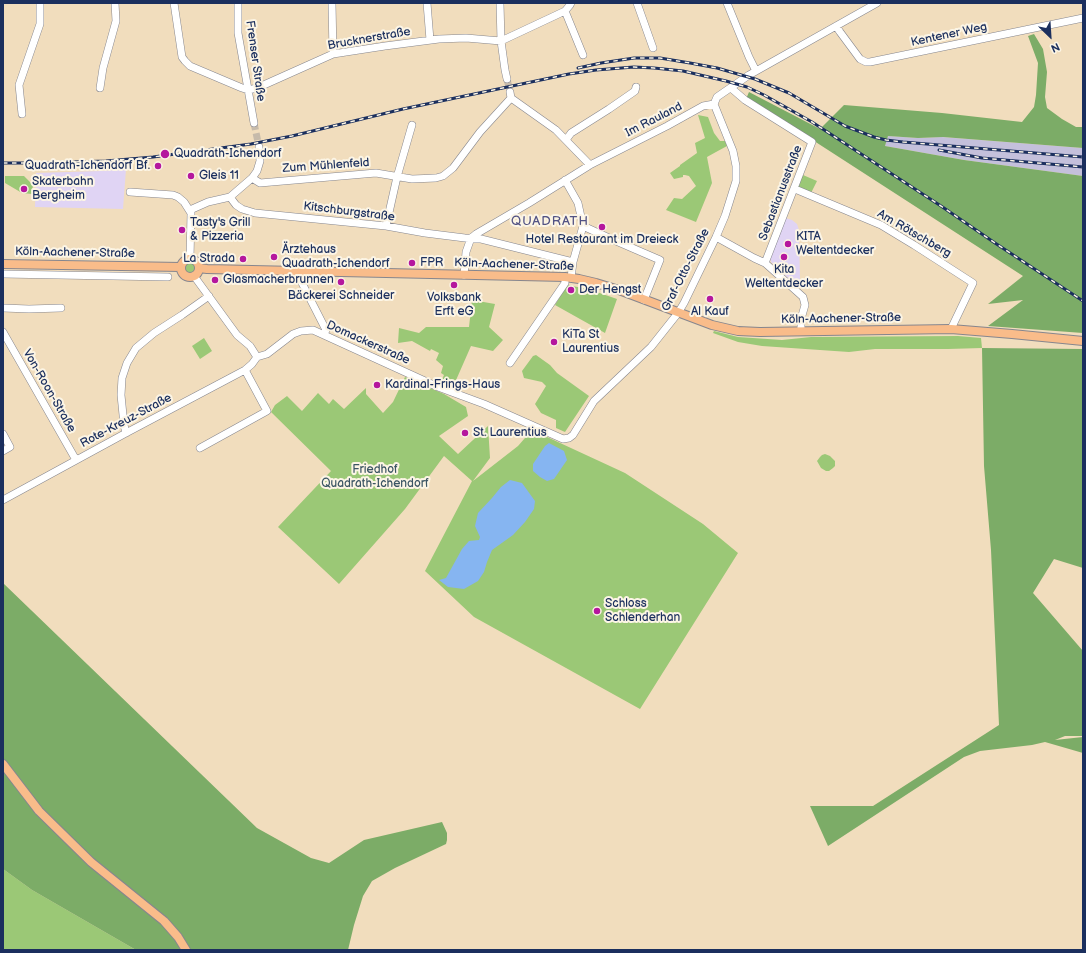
<!DOCTYPE html>
<meta charset="utf-8">
<style>
body{margin:0}
#map{position:relative;width:1086px;height:953px;overflow:hidden;background:#f1ddbd;font-family:"Balsamiq Sans",sans-serif}
canvas{display:block}
.frame{position:absolute;inset:0;border:4px solid #1b2f5e;pointer-events:none}
.north{position:absolute;left:1030px;top:16px;width:40px;height:40px;-webkit-text-stroke:3px #fcf5e5;paint-order:stroke;rotate:155deg;font-size:11px;font-weight:700;line-height:16px;text-align:center;color:#1b2f5e}
.north::after{content:'';display:block;margin:auto;width:14px;height:18px;background:#1b2f5e;clip-path:polygon(50% 0,100% 100%,50% 72%,0 100%)}
</style>
<div id="map">
<canvas width="1086" height="953"></canvas>
<div class="frame"></div>
<div class="north">N</div>
</div>
<script>
const ctx = document.querySelector('canvas').getContext('2d');
ctx.lineJoin = 'round';
function paint(path, color) { ctx.fillStyle = color; ctx.fill(path, 'evenodd'); }
const poly = rows => new Path2D(rows.map(r => 'M' + r).join(''));
function trace(path, color, width, dash) { ctx.strokeStyle = color; ctx.lineWidth = width; ctx.lineCap = dash ? 'butt' : 'round'; ctx.setLineDash(dash || []); ctx.stroke(path); }
function label(font, color, halo, rows, align = 'center') {
  ctx.font = font + ' "Balsamiq Sans",sans-serif'; ctx.lineWidth = 4; ctx.setLineDash([]); ctx.textBaseline = 'middle'; ctx.strokeStyle = halo; ctx.fillStyle = color; for (const [text, x, y, turn = 0] of rows) {
    ctx.save(); ctx.translate(x, y); ctx.rotate((+turn || 0) * Math.PI / 180); ctx.textAlign = isNaN(turn) ? turn : align; if (halo) ctx.strokeText(text, 0, 0); ctx.fillText(text, 0, 0); ctx.restore();
  }
}
paint(poly([
 [126,169,123,209,35,207,36,173,101,171],
 [786,218,792,220,797,224,799,230,800,280,797,286,771,262,770,258]
]), '#e0d4f4');
paint(poly([
 [888,136,918,138,942,137,1083,148,1083,176,964,160,885,146]
]), '#c4c0db');
paint(poly([
 [698,115,708,117,714,133,720,141,725,141,727,146,716,152,707,157,712,183,696,222,666,210,674,198,682,199,696,186,689,176,685,175,683,175,683,177,674,179,670,173,680,166,680,165,697,153,695,143,705,138],
 [803,175,817,181,811,193,797,188],
 [5,176,24,176,33,185,32,194,22,193,5,183],
 '184 268a6 6 0 1 1 12 0a6 6 0 1 1-12 0Z',
 [567,285,588,289,617,299,605,333,555,305],
 [472,300,495,304,489,327,503,340,493,351,471,346,453,387,441,382,444,375,441,373,443,366,436,360,439,353,431,349,430,351,412,341,398,343,399,328,419,333,426,327,469,327],
 [714,331,738,337,782,340,811,337,958,336,981,338,982,348,948,349,875,349,849,352,762,346,738,342,713,333],
 [204,338,212,351,200,359,192,346],
 [536,355,550,365,557,373,589,396,565,432,556,428,556,420,541,413,535,404,546,386,542,382,524,378,522,371,533,356],
 [405,377,444,394,466,407,468,416,439,436,458,454,488,426,490,458,473,481,518,446,532,430,625,473,703,524,738,553,640,709,474,617,425,571,472,481,444,456,405,509,339,584,278,527,331,471,271,412,275,405,287,396,302,411,318,393,329,404,333,399,344,409,366,388,366,394,383,413,393,402],
 [825,454,830,456,835,461,835,466,833,468,829,471,826,471,821,468,817,461,820,457,822,455],
 [3,869,32,890,136,950,3,950]
]), '#9bc876');
paint(poly([
 [1034,34,1043,49,1047,72,1045,97,1047,108,1062,119,1076,127,1083,127,1083,148,943,137,918,138,888,136,885,146,964,160,1083,176,1083,333,988,326,1023,300,988,304,1023,276,811,139,746,99,749,92,820,129,844,105,942,113,1022,122,1034,107,1036,95,1038,63,1028,36],
 [982,348,1083,349,1083,568,1054,559,1033,593,1083,651,1083,736,1065,736,1055,740,1083,737,1083,753,1045,742,1032,745,980,751,964,757,828,846,810,806,873,806,999,725,991,550,984,466],
 [3,583,257,828,311,858,329,863,364,840,442,822,447,833,447,840,446,844,395,868,372,881,363,896,354,925,348,950,136,950,32,890,3,869]
]), '#7cac67');
paint(poly([
 [549,443,564,451,567,460,554,479,547,481,540,477,533,471,533,464,545,446],
 [510,480,522,483,535,501,534,509,525,522,513,535,492,550,487,562,484,572,478,581,464,589,448,587,439,580,446,578,462,549,469,541,479,540,480,537,475,526,478,513,492,498,501,487]
]), '#86b5f1');
trace(poly([
 [507,79,510,92],
 [254,123,259,147]
]), '#c6baaa', 7, [7, 3.5]);
const minor = poly([
 [174,3,182,57,185,61,190,66,242,88,248,90,257,88,333,54,385,46,439,39,466,38,501,41,565,11,570,5,571,3],
 [238,3,238,33,254,123],
 [332,3,333,54],
 [427,3,430,40],
 [500,3,501,41,505,70,507,79],
 [637,3,653,48],
 [727,3,749,57,756,71],
 [565,11,583,55],
 [836,26,840,32,860,59,866,62,870,62,1083,18],
 [100,88,103,68,116,21,115,3],
 [731,88,745,100,812,142,765,263],
 [510,92,511,98,556,130,590,165],
 [714,104,717,97,749,75,877,3],
 [22,114,19,85,40,24,40,3],
 [566,140,571,133,609,109,635,91,636,87],
 [252,178,260,183,376,173,412,179,436,178,443,176,453,168,480,132,511,98],
 [565,180,578,203,583,226,573,262,571,278],
 [795,189,881,225,914,245,973,283,951,329],
 [130,192,173,195,178,197,184,202,191,213,190,259],
 [230,197,236,205,242,209,255,213,386,226,425,233,465,238,481,239,573,262],
 [190,210,208,202,230,197,252,178,257,171,260,161,259,147],
 [386,226,397,177,412,125],
 [583,226,609,238,660,260,644,300],
 [716,237,754,258,765,263,803,297,805,305,801,319,801,331],
 [301,271,302,283,326,330,324,335],
 [3,274,168,277],
 [464,275,466,252,471,238,476,234,529,203,590,165,667,126,703,106,714,104],
 [194,276,237,335,250,346,257,357,267,354,293,334,301,331,313,330,438,387,484,404,563,439,569,438,573,435,594,401,651,347,678,313,684,303,716,237,725,216,736,181,736,166,733,151,714,104],
 [3,308,29,309,61,308],
 [3,332,76,460],
 [510,363,565,283,565,277],
 [126,433,124,425,121,395,122,378,127,363,136,348,154,333,182,315,209,296],
 [3,434,10,447,3,451],
 [200,448,267,411,245,370],
 [3,500,126,433,245,370,252,364,257,357]
]);
const major = poly([
 '181 268a9 9 0 1 1 18 0a9 9 0 1 1-18 0Z',
 [3,264,181,267],
 [199,268,207,269,565,277,579,279,596,283,619,290,712,325,738,331,760,332,951,329,1012,334,1083,341],
 [3,764,39,811,91,862,164,921,178,937,186,950]
]);
trace(minor, '#86868e', 8);
trace(major, '#86868e', 10);
trace(minor, '#fff', 7);
trace(major, '#f9bc8a', 8);
const rail = poly([
 [578,68,601,63,634,58,660,58,690,63,717,68,755,79,789,93,845,126,874,137,886,140,903,142,1083,157],
 [939,150,982,158,1083,167],
 [3,163,40,163,106,161,153,157,198,151,251,144,292,136,403,109,569,74,596,70,634,67,654,68,683,71,726,81,747,87,764,95,812,122,941,206,995,243,1083,301]
]);
trace(rail, '#1b2f5e', 3);
trace(rail, '#fcf5e5', 1.5, [4.5]);
for (const [x, y, r, color] of [
 [165,154,5,"#b5179e"],
 [158,166,4,"#b5179e"],
 [191,176,4,"#b5179e"],
 [24,189,4,"#b5179e"],
 [602,227,4,"#b5179e"],
 [182,230,4,"#b5179e"],
 [788,244,4,"#b5179e"],
 [274,257,4,"#b5179e"],
 [784,257,4,"#b5179e"],
 [243,259,4,"#b5179e"],
 [412,263,4,"#b5179e"],
 [215,280,4,"#b5179e"],
 [341,282,4,"#b5179e"],
 [454,285,4,"#b5179e"],
 [571,290,4,"#b5179e"],
 [710,299,4,"#b5179e"],
 [554,342,4,"#b5179e"],
 [377,385,4,"#b5179e"],
 [465,433,4,"#b5179e"],
 [597,611,4,"#b5179e"]
]) { const dot = new Path2D(); dot.arc(x, y, r, 0, 2 * Math.PI); ctx.fillStyle = color; ctx.fill(dot); trace(dot, '#fcf5e5', 1.5); }
label('12px', '#1b2f5e', '#fcf5e5', [
 ["Kentener Weg",949,35,-12],
 ["Brucknerstraße",369,39,-10],
 ["Frenser Straße",255,61,82],
 ["Im Rauland",654,120,-27],
 ["Zum Mühlenfeld",326,166,-4],
 ["Sebastianusstraße",781,193,-69],
 ["Kitschburgstraße",349,212,7],
 ["Am Rötschberg",914,234,30],
 ["Köln-Aachener-Straße",75,253,1],
 ["Köln-Aachener-Straße",514,265,2],
 ["Graf-Otto-Straße",686,270,-63],
 ["Köln-Aachener-Straße",841,319,-1],
 ["Domackerstraße",368,343,24],
 ["Von-Roon-Straße",49,391,60],
 ["Rote-Kreuz-Straße",126,421,-28]
]);
label('12px', '#1b2f5e', '#fcf5e5', [
 ["Quadrath-Ichendorf",174,154],
 ["Quadrath-Ichendorf Bf.",150,166,"right"],
 ["Gleis 11",199,176],
 ["Skaterbahn",32,182],
 ["Bergheim",32,196],
 ["Tasty's Grill",190,223],
 ["& Pizzeria",190,237],
 ["KITA",796,237],
 ["Weltentdecker",796,251],
 ["Hotel Restaurant im Dreieck",602,240,"center"],
 ["Ärztehaus",282,250],
 ["Quadrath-Ichendorf",282,264],
 ["La Strada",235,259,"right"],
 ["FPR",420,263],
 ["Kita",784,270,"center"],
 ["Weltentdecker",784,284,"center"],
 ["Glasmacherbrunnen",223,280],
 ["Der Hengst",579,290],
 ["Bäckerei Schneider",341,296,"center"],
 ["Volksbank",454,298,"center"],
 ["Erft eG",454,312,"center"],
 ["Al Kauf",710,312,"center"],
 ["KiTa St",562,335],
 ["Laurentius",562,349],
 ["Kardinal-Frings-Haus",385,385],
 ["St. Laurentius",473,433],
 ["Schloss",605,604],
 ["Schlenderhan",605,618]
], 'left');
label('12px', '#3b5564', '#fcf5e5', [
 ["Friedhof",375,470],
 ["Quadrath-Ichendorf",375,484]
]);
ctx.letterSpacing = '1px';
label('13px', '#535384', '#fcf5e5', [
 ["QUADRATH",550,222]
]);
ctx.letterSpacing = '0px';
</script>
